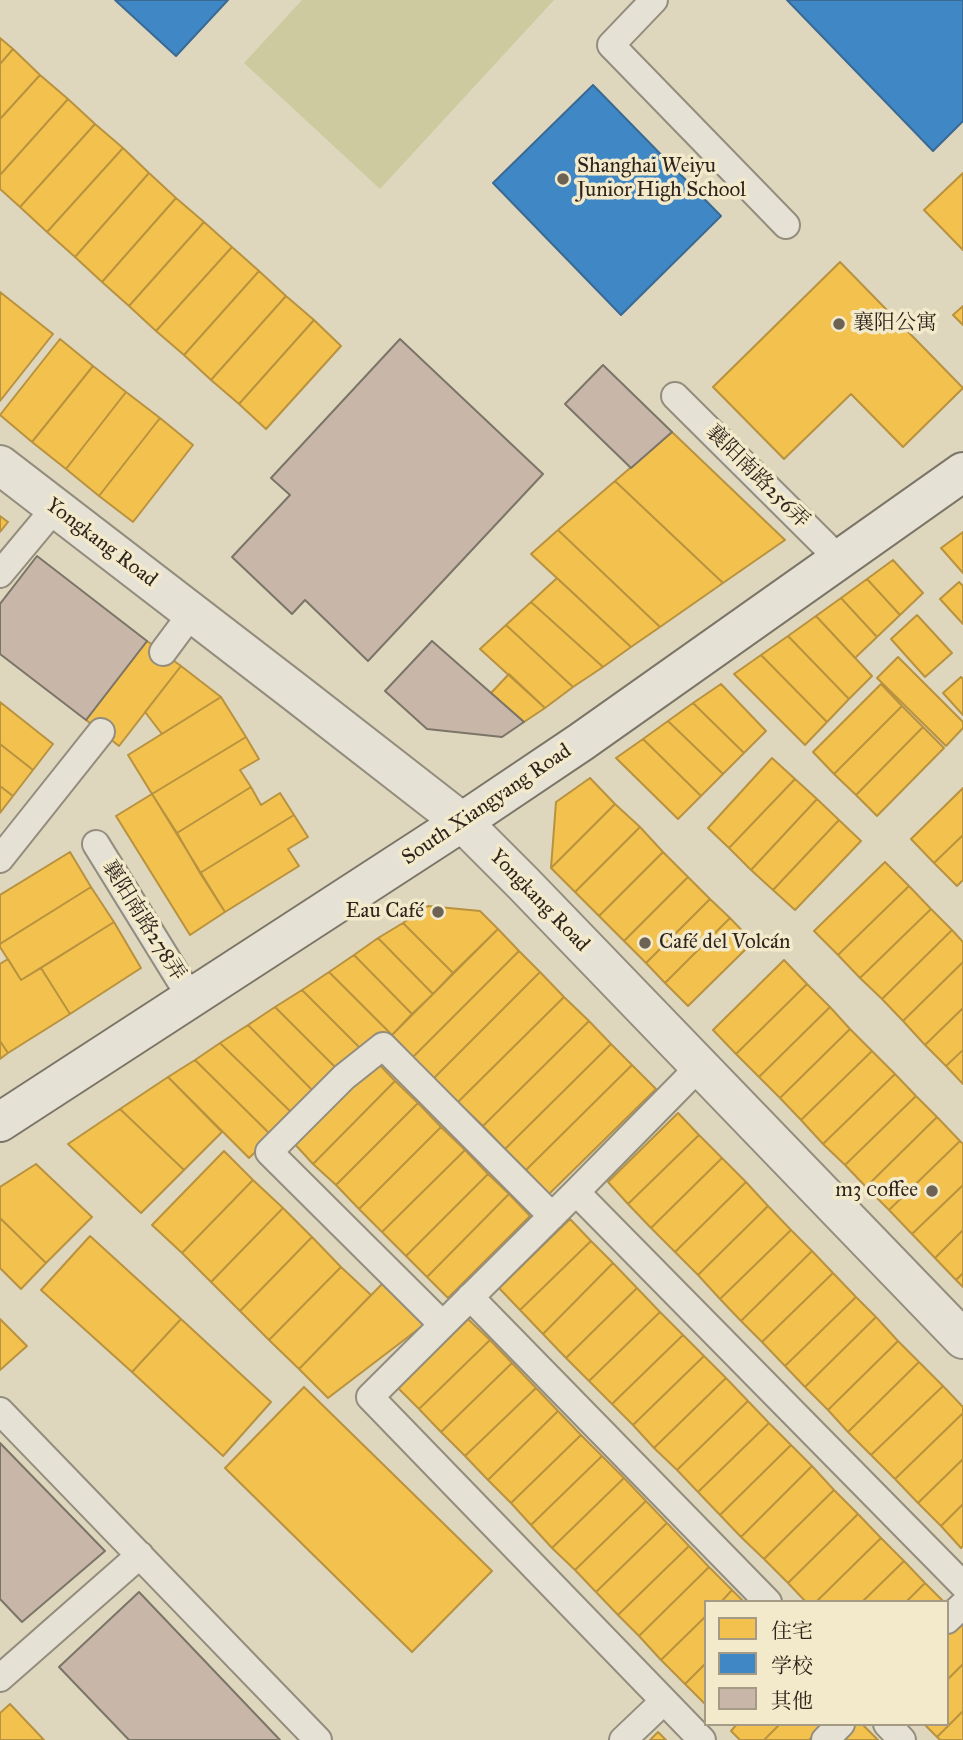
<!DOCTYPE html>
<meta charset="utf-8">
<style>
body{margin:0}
#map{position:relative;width:963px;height:1740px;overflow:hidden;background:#dfd7bd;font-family:"IM FELL Great Primer","Noto Serif SC",serif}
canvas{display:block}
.legend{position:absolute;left:704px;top:1600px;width:245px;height:126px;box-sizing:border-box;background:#f3eacb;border:2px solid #a59b85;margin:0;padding:9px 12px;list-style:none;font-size:21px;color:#2f241d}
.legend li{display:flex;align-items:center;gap:14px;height:35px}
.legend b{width:35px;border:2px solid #a59b85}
</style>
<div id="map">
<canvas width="963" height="1740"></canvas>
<ul class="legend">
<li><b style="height:19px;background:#f2c14e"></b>住宅</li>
<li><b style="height:19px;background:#3f88c5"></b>学校</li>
<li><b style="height:19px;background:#c8b6a8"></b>其他</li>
</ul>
</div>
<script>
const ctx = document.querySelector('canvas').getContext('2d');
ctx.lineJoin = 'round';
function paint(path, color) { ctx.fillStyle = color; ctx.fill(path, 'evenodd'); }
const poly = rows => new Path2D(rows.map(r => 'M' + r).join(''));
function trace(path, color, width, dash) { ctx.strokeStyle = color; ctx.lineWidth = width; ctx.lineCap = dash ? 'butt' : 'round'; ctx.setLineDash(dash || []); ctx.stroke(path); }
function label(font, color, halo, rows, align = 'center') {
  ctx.font = font + ' "IM FELL Great Primer","Noto Serif SC",serif'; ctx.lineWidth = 7; ctx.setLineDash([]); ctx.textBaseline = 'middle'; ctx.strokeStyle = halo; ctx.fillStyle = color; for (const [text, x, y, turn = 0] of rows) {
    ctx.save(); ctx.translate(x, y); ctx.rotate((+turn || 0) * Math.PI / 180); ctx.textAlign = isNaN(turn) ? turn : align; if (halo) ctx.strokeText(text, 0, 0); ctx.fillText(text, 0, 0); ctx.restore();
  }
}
paint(poly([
 [302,0,554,0,380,189,244,63]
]), '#cdca9f');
const homes = poly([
 [0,38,13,49,0,64,0,38],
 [13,49,40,75,0,119,0,64,13,49],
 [40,75,68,99,0,175,0,119,40,75],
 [68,99,95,124,20,207,0,189,0,175,68,99],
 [95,124,123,148,47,232,20,207,95,124],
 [123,148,149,173,75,257,47,232,123,148],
 [149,173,176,198,102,282,75,257,149,173],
 [963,173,963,250,924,210,963,173],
 [176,198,204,222,129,306,102,282,176,198],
 [204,222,232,247,156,331,129,306,204,222],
 [232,247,259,271,184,355,156,331,232,247],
 [840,262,963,388,903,447,851,394,784,459,713,387,840,262],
 [259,271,286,296,211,380,184,355,259,271],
 [0,292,53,334,0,401,0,292],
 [286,296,314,320,239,404,211,380,286,296],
 [963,306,963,325,953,315,963,306],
 [314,320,341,346,266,429,239,404,314,320],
 [60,339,93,366,32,442,0,415,60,339],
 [93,366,126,392,66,469,32,442,93,366],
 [126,392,160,418,99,496,66,469,126,392],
 [160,418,193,445,133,522,99,496,160,418],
 [672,432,785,540,723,583,615,481,672,432],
 [615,481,723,583,660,627,558,530,615,481],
 [0,516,8,522,0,532,0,516],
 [558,530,660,627,631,647,531,554,558,530],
 [963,532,963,573,941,548,963,532],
 [893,560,923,593,900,615,867,579,893,560],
 [557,578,631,647,603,667,531,602,557,578],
 [867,579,900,615,877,637,841,598,867,579],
 [959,582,963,586,963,624,940,599,959,582],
 [841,598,877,637,855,658,816,616,841,598],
 [531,602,603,667,573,687,506,625,531,602],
 [917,615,952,653,925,677,891,639,917,615],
 [816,616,872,676,849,699,788,636,816,616],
 [506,625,573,687,545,708,480,649,506,625],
 [788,636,849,699,827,722,761,655,788,636],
 [147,641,181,666,119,746,86,720,147,641],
 [761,655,827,722,805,745,734,674,761,655],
 [898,657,963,722,963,728,946,746,877,678,898,657],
 [181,666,221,697,162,734,145,712,181,666],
 [509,674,545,708,524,722,491,693,509,674],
 [961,677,963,679,963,715,943,693,961,677],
 [721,684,766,731,744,753,693,703,721,684],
 [881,684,902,706,834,774,813,752,881,684],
 [221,697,246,737,152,794,128,755,221,697],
 [0,702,53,744,33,770,0,744,0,702],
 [693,703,744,753,723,774,668,721,693,703],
 [902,706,923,727,856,795,834,774,902,706],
 [668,721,723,774,701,796,643,739,668,721],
 [923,727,944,748,877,816,856,795,923,727],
 [246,737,259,759,240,770,251,787,177,833,152,794,246,737],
 [643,739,701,796,678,819,616,758,643,739],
 [0,744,33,770,13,796,0,786,0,744],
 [772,758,795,779,729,848,708,828,772,758],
 [590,778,615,804,551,868,556,802,590,778],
 [795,779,817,799,751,870,729,848,795,779],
 [0,786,13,796,0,813,0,786],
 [251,787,261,805,280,793,294,815,200,873,177,833,251,787],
 [963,788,963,835,934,863,911,839,963,788],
 [152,794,225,912,190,935,116,816,152,794],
 [817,799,839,820,773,890,751,870,817,799],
 [615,804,640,827,575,892,551,868,615,804],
 [294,815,308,837,288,849,299,866,225,912,200,873,294,815],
 [839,820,861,841,795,910,773,890,839,820],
 [640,827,663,852,599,916,575,892,640,827],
 [963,835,963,880,957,886,934,863,963,835],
 [70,852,91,887,0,944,0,895,70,852],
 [663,852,688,877,624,941,599,916,663,852],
 [885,862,909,886,838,955,814,931,885,862],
 [688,877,710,899,646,963,624,941,688,877],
 [909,886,931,909,860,978,838,955,909,886],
 [91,887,114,922,21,980,0,947,0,944,91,887],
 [710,899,730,918,665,983,646,963,710,899],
 [428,906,480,911,498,929,453,973,403,923,428,906],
 [931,909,952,930,882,999,860,978,931,909],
 [730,918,753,942,688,1006,665,983,730,918],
 [114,922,141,968,70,1014,41,968,114,922],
 [403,923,453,973,433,994,378,938,403,923],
 [498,929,519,951,413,1057,392,1035,498,929],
 [952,930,963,942,963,962,903,1021,882,999,952,930],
 [378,938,433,994,412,1014,354,955,378,938],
 [519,951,540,972,434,1078,413,1057,519,951],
 [354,955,412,1014,392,1035,329,972,354,955],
 [8,959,21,980,41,968,70,1014,8,1053,0,1041,0,964,8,959],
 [784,960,807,984,736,1054,713,1030,784,960],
 [963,962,963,1008,925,1045,903,1021,963,962],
 [329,972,389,1032,364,1052,302,990,329,972],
 [540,972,564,997,458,1102,434,1078,540,972],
 [807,984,830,1007,759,1077,736,1054,807,984],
 [302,990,364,1052,339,1071,275,1007,302,990],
 [564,997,589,1021,483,1126,458,1102,564,997],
 [275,1007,339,1071,316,1094,248,1025,275,1007],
 [830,1007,850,1029,780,1098,759,1077,830,1007],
 [963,1008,963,1050,946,1066,925,1045,963,1008],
 [589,1021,611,1044,505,1149,483,1126,589,1021],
 [248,1025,316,1094,294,1115,220,1043,248,1025],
 [850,1029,872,1051,801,1120,780,1098,850,1029],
 [0,1041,8,1053,0,1059,0,1041],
 [220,1043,294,1115,272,1136,195,1060,220,1043],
 [611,1044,632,1065,526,1170,505,1149,611,1044],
 [963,1050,963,1084,946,1066,963,1050],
 [872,1051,895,1074,823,1144,801,1120,872,1051],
 [374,1059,395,1081,313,1164,292,1141,374,1059],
 [195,1060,272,1136,249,1158,168,1077,195,1060],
 [632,1065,656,1089,549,1194,526,1170,632,1065],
 [895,1074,916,1096,845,1165,823,1144,895,1074],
 [168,1077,222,1132,184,1170,120,1109,168,1077],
 [395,1081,418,1103,336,1185,313,1164,395,1081],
 [916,1096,937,1117,866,1187,845,1165,916,1096],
 [418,1103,441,1127,359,1209,336,1185,418,1103],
 [120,1109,184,1170,141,1213,68,1144,120,1109],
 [678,1113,699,1135,628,1204,608,1182,678,1113],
 [937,1117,960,1141,889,1210,866,1187,937,1117],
 [441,1127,465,1150,382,1232,359,1209,441,1127],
 [699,1135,722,1158,651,1228,628,1204,699,1135],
 [960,1141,963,1144,963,1185,912,1234,889,1210,960,1141],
 [465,1150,488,1174,406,1256,382,1232,465,1150],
 [224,1151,253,1180,182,1253,152,1225,224,1151],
 [722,1158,746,1182,675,1252,651,1228,722,1158],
 [36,1164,92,1217,46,1263,0,1218,0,1187,36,1164],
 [488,1174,509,1194,427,1277,406,1256,488,1174],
 [253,1180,283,1208,211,1282,182,1253,253,1180],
 [746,1182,768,1206,698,1275,675,1252,746,1182],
 [963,1185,963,1230,935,1258,912,1234,963,1185],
 [509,1194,530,1216,448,1298,427,1277,509,1194],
 [768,1206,791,1230,720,1299,698,1275,768,1206],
 [283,1208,312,1237,240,1311,211,1282,283,1208],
 [0,1218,46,1263,21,1289,0,1268,0,1218],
 [570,1219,591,1241,520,1310,499,1288,570,1219],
 [791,1230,812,1251,741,1321,720,1299,791,1230],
 [963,1230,963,1273,956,1280,935,1258,963,1230],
 [90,1236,181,1319,132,1372,41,1290,90,1236],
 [312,1237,341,1267,269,1340,240,1311,312,1237],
 [591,1241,613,1263,543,1334,520,1310,591,1241],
 [812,1251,833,1273,762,1342,741,1321,812,1251],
 [613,1263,637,1288,566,1358,543,1334,613,1263],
 [341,1267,371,1295,299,1369,269,1340,341,1267],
 [833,1273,856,1297,785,1366,762,1342,833,1273],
 [963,1273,963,1287,956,1280,963,1273],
 [383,1283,425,1324,328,1398,299,1369,383,1283],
 [637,1288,660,1312,589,1381,566,1358,637,1288],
 [856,1297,876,1317,805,1387,785,1366,856,1297],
 [660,1312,683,1335,612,1404,589,1381,660,1312],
 [876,1317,898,1341,828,1410,805,1387,876,1317],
 [0,1319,27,1346,0,1370,0,1319],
 [181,1319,271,1402,223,1456,132,1372,181,1319],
 [468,1319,490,1340,419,1409,398,1388,468,1319],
 [683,1335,704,1356,633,1425,612,1404,683,1335],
 [490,1340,512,1363,441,1432,419,1409,490,1340],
 [898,1341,919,1362,848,1432,828,1410,898,1341],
 [704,1356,726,1378,654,1448,633,1425,704,1356],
 [919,1362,943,1386,871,1455,848,1432,919,1362],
 [512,1363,536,1388,465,1456,441,1432,512,1363],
 [726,1378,748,1401,677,1470,654,1448,726,1378],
 [943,1386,963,1407,963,1413,895,1479,871,1455,943,1386],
 [304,1387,492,1571,412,1652,225,1468,304,1387],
 [536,1388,558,1411,488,1480,465,1456,536,1388],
 [748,1401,769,1423,698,1492,677,1470,748,1401],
 [558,1411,581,1435,511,1503,488,1480,558,1411],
 [963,1413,963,1459,918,1503,895,1479,963,1413],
 [769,1423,791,1445,720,1515,698,1492,769,1423],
 [581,1435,602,1456,531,1525,511,1503,581,1435],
 [791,1445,812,1466,741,1537,720,1515,791,1445],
 [602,1456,624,1478,552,1548,531,1525,602,1456],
 [963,1459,963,1504,941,1526,918,1503,963,1459],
 [812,1466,834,1490,764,1559,741,1537,812,1466],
 [624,1478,646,1501,575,1570,552,1548,624,1478],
 [834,1490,858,1514,788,1583,764,1559,834,1490],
 [646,1501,667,1523,596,1592,575,1570,646,1501],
 [963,1504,963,1546,961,1548,941,1526,963,1504],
 [858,1514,881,1538,816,1602,806,1602,788,1583,858,1514],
 [667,1523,689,1546,618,1615,596,1592,667,1523],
 [881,1538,904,1561,862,1602,816,1602,881,1538],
 [689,1546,709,1567,639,1636,618,1615,689,1546],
 [904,1561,925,1583,906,1602,862,1602,904,1561],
 [709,1567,732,1590,721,1602,706,1602,706,1616,661,1660,639,1636,709,1567],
 [925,1583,944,1602,906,1602,925,1583],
 [732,1590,744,1602,721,1602,732,1590],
 [706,1616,706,1663,685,1684,661,1660,706,1616],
 [961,1620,963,1622,963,1664,947,1680,947,1634,961,1620],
 [706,1663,706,1705,685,1684,706,1663],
 [963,1664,963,1711,937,1737,924,1724,947,1724,947,1680,963,1664],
 [10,1704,44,1740,0,1740,0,1713,10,1704],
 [963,1711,963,1740,940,1740,937,1737,963,1711],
 [737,1724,780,1724,764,1740,740,1740,731,1731,737,1724],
 [780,1724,825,1724,809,1740,764,1740,780,1724],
 [854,1724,862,1724,878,1740,838,1740,854,1724],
 [658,1732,666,1740,650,1740,658,1732]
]);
paint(homes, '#f2c14e');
trace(homes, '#b8923f', 2);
const schools = poly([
 [115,0,228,0,176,56,115,0],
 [787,0,963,0,963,121,933,151,787,0],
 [593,85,721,216,621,315,493,183,593,85]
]);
paint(schools, '#3f88c5');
trace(schools, '#3a6a93', 2);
const building = poly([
 [400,339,543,474,368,661,305,600,292,614,232,557,290,495,271,478,400,339],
 [603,365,672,432,631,468,565,404,603,365],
 [37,556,147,641,86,720,0,654,0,604,37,556],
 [432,641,491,693,524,722,502,737,427,729,385,691,432,641],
 [0,1443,105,1551,22,1622,0,1599,0,1443],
 [139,1592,280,1740,129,1740,59,1667,139,1592]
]);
paint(building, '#c8b6a8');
trace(building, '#7b7568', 2);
const lane = poly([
 [654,0,611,45,786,225],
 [675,396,839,559],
 [0,574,55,508],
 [163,652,192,613],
 [96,844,191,998],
 [0,859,101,732],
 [700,1066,576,1192,370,1397,702,1740],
 [576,1192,963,1585],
 [470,1297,768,1602],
 [442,1324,269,1152,344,1077,383,1046,552,1216],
 [0,1411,318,1740],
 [947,1620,963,1605],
 [0,1678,140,1555],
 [887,1724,902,1740],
 [623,1740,664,1701],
 [825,1740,841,1724]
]);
const street = poly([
 [0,465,295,692,462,822,523,883,963,1339]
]);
const secondary = poly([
 [0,1122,462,822,581,742,963,472]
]);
trace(lane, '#938d7e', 30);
trace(street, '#938d7e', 42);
trace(secondary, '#7b7568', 42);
trace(lane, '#e5e1d4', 26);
trace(street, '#e5e1d4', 38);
trace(secondary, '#e5e1d4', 38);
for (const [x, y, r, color] of [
 [563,179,7,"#6d6355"],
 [839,324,7,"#6d6355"],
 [438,912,7,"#6d6355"],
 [645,943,7,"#6d6355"],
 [932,1191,7,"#6d6355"]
]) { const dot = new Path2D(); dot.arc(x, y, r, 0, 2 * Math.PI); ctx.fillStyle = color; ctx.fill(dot); trace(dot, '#f3eacb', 2.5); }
label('21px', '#2f241d', '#f3eacb', [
 ["Shanghai Weiyu",577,167],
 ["Junior High School",577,191],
 ["襄阳公寓",853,324],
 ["Eau Café",424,912,"right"],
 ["Café del Volcán",659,943],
 ["m3 сoffee",918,1191,"right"]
], 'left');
label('21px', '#2f241d', '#f3eacb', [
 ["襄阳南路256弄",757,477,45],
 ["Yongkang Road",101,543,37],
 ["South Xiangyang Road",487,805,-34],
 ["Yongkang Road",539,901,46],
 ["襄阳南路278弄",143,921,58]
]);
</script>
